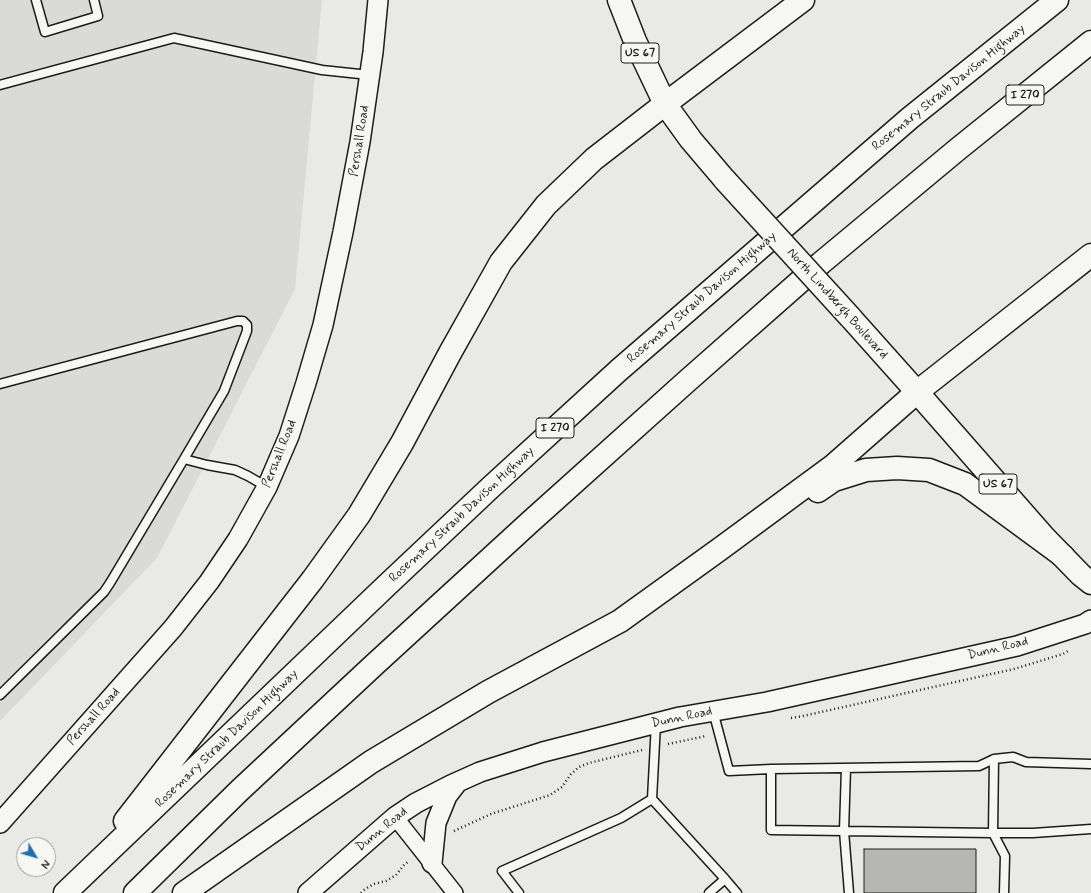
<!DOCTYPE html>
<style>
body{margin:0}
#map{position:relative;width:1091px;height:893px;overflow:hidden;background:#e9e9e5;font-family:Mynerve,sans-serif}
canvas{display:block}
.north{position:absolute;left:16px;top:837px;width:40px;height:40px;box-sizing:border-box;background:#f6f6f2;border:1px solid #9f9f9c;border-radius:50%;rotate:128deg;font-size:11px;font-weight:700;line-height:16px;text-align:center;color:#1c1c1c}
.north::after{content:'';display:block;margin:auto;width:14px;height:18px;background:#1f6fb2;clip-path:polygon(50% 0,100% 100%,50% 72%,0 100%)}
</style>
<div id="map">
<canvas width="1091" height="893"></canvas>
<div class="north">N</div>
</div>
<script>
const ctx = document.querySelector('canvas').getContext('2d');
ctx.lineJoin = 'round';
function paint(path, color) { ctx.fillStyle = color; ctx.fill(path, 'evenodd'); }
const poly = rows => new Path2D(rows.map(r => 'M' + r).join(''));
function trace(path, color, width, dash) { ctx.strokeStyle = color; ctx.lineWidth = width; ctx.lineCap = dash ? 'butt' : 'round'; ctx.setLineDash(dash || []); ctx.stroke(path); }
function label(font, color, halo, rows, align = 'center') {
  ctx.font = font + ' Mynerve,sans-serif'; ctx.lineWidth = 3; ctx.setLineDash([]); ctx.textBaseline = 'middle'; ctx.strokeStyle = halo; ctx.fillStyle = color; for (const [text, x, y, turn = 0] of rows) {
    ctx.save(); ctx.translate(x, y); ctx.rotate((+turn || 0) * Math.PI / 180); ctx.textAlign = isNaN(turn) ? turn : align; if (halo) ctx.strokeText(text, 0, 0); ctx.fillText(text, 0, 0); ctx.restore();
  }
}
paint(poly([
 [0,0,322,0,295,289,157,558,0,721]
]), '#dadad6');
const building = poly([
 [864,849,976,849,976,893,864,893,864,849]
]);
paint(building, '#b6b6b3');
trace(building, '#1c1c1c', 1);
const service = poly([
 [36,0,45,32,98,16,94,0],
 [0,85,174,38,322,70,369,75],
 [0,384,237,321,243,321,247,325,247,331,224,391,184,459,207,465,235,470,248,476,267,487],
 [0,695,104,592,110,583,184,459],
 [713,711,729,771,771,769,979,766,994,759,1013,757,1026,762,1091,764],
 [656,723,652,799,725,879,709,893],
 [846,768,844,831,849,893],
 [771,769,771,830,993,833,994,759],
 [725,879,737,893],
 [519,893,502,871,621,818,652,799],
 [1004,893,1005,856,993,833,1033,833,1091,829]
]);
const minor = poly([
 [395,817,455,893]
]);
const tertiary = poly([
 [0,823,173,628,209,582,238,539,267,487,289,436,306,383,323,325,343,232,360,142,373,52,378,0],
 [432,863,436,823,447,796,457,783],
 [308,893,395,817,416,803,451,785,480,772,543,752,680,717,767,702,1017,646,1085,624,1091,620]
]);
const primary = poly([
 [917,392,1045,538,1081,575,1091,583]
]);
const trunk = poly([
 [619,0,635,41,665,104,691,140,725,180],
 [850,317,917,392]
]);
const motorway = poly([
 [818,491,834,480,866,470,897,468,929,470,965,484,1063,556],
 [125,821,313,579,359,515,402,443,450,353,501,262,546,205,594,159,665,104,803,0],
 [65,893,386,586,491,487,619,370,910,118,1057,0],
 [135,893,240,790,374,665,529,523,686,382,821,263,958,149,1091,42],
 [184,893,371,762,488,692,620,621,720,549,834,465,917,392,1091,255]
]);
trace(service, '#1c1c1c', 11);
trace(minor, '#1c1c1c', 18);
trace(tertiary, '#1c1c1c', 22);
trace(primary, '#1c1c1c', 25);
trace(trunk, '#1c1c1c', 25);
trace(motorway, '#1c1c1c', 25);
trace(poly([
 [791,718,803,716,1014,669,1063,654,1068,651],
 [668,744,706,736],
 [454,831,491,814,550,795,562,787,571,774,579,767,589,763,642,750],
 [361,893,365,889,374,884,386,881,396,875,404,865,409,861]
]), '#1c1c1c', 2.5, [1, 3]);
trace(service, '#f6f6f2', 8);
trace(minor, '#f6f6f2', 15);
trace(tertiary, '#f6f6f2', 19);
trace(primary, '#f6f6f2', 22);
trace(trunk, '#f6f6f2', 22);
trace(motorway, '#f6f6f2', 22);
const trunkBridge = poly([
 [725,180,850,317]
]);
trace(trunkBridge, '#1c1c1c', 25, []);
trace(trunkBridge, '#f6f6f2', 22);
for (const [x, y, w] of [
 [640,53,38],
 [1025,95,38],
 [555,428,38],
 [998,484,38]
]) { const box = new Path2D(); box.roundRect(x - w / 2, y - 10, w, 20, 3); ctx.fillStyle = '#f6f6f2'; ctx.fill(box); trace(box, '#1c1c1c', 1); }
label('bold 12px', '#1c1c1c', null, [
 ["US 67",640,53],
 ["I 270",1025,95],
 ["I 270",555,428],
 ["US 67",998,484]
]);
label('13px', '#1c1c1c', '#f6f6f2', [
 ["Rosemary Straub Davison Highway",949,88,-39],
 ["Pershall Road",360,141,-81],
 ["Rosemary Straub Davison Highway",702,298,-41],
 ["North Lindbergh Boulevard",837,304,48],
 ["Pershall Road",280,454,-68],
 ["Rosemary Straub Davison Highway",462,515,-43],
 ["Dunn Road",998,649,-14],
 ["Pershall Road",94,717,-48],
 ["Dunn Road",682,718,-12],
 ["Rosemary Straub Davison Highway",227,739,-44],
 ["Dunn Road",382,830,-39]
]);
</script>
